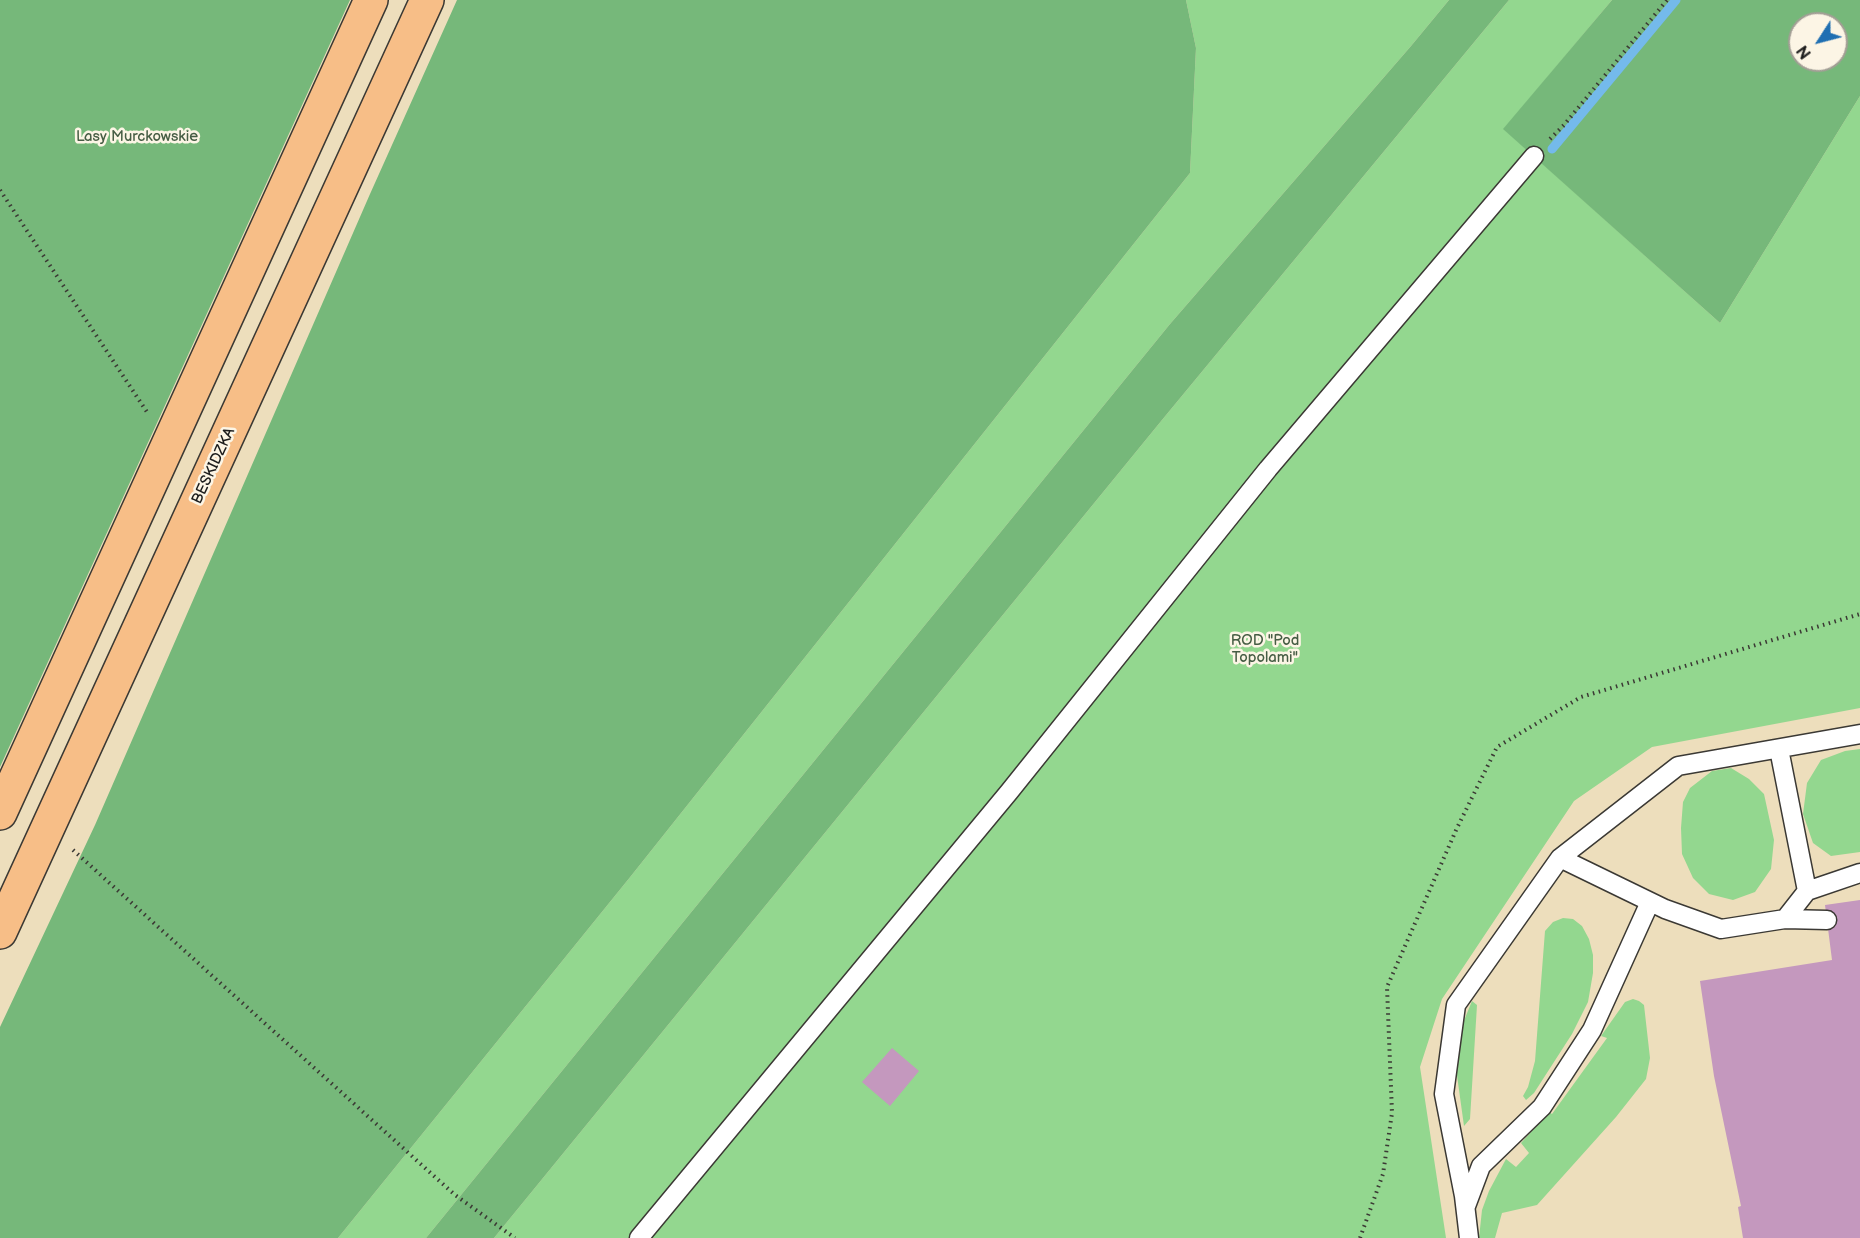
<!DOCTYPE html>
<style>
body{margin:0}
#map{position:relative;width:1860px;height:1238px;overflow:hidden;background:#eddebc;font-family:"Balsamiq Sans",sans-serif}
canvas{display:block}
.north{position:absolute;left:1788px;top:12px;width:60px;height:60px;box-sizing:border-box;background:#fcf5e5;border:2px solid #a29e95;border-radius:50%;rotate:234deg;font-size:16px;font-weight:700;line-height:24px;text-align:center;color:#1c1c1c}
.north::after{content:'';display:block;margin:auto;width:21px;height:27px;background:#1f6fb2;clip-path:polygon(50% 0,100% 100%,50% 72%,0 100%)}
</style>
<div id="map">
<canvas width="1860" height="1238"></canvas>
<div class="north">N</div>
</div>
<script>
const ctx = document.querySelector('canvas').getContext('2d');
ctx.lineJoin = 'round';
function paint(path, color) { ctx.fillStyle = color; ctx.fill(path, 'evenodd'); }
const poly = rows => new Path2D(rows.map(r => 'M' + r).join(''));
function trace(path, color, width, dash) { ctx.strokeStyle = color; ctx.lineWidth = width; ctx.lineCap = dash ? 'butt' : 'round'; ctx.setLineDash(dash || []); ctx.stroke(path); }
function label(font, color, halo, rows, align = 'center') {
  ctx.font = font + ' "Balsamiq Sans",sans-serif'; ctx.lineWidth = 5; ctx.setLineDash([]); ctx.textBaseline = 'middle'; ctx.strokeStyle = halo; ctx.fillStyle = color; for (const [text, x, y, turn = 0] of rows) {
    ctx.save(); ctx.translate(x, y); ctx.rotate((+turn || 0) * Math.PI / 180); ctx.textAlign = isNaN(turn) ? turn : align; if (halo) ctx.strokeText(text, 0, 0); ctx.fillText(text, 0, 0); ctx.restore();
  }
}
paint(poly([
 [1186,0,1449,0,1411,46,1170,324,426,1238,338,1238,631,876,1190,173,1196,48],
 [1509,0,1612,0,1504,129,1720,323,1860,96,1860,708,1652,747,1574,801,1442,999,1420,1067,1446,1238,494,1238,1162,420],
 [1860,749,1860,852,1831,856,1813,843,1803,814,1807,783,1821,760,1845,751],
 [1731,768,1749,779,1764,794,1774,840,1771,869,1755,892,1733,900,1709,894,1693,878,1682,854,1681,828,1683,802,1690,788,1712,771],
 [1563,918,1573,919,1582,926,1589,939,1593,955,1593,973,1588,1002,1572,1034,1534,1093,1526,1100,1523,1096,1528,1087,1535,1061,1545,931,1553,922],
 [1633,999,1639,1001,1644,1005,1650,1058,1646,1079,1616,1117,1537,1205,1502,1213,1495,1238,1479,1238,1482,1210,1489,1191,1506,1159,1516,1167,1529,1153,1521,1143,1549,1112,1552,1114,1607,1038,1601,1036,1625,1002],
 [1472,1001,1477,1005,1470,1119,1464,1126,1455,1061,1463,1023]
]), '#93d78f');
paint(poly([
 [0,0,350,0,0,767],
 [457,0,1186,0,1196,48,1190,173,631,876,338,1238,0,1238,0,1027,95,825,370,194],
 [1449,0,1509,0,1162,420,494,1238,426,1238,1170,324,1411,46],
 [1612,0,1860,0,1860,96,1720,323,1503,129],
 [1800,24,1836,24,1836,60,1800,60]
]), '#76b87a');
trace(poly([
 [1552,149,1676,0]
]), '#74baeb', 9);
paint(poly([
 [1860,900,1860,1238,1743,1238,1738,1207,1741,1206,1714,1076,1700,981,1832,960,1825,905],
 [892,1048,919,1071,890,1106,862,1082]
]), '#c498be');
const service = poly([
 [1779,749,1807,891],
 [1560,858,1665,909,1721,929,1785,919,1807,891,1860,873],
 [1785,919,1827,920],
 [1466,1206,1481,1166,1542,1107,1592,1030,1650,902],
 [639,1238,1009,792,1268,469,1534,156],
 [1469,1238,1464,1196,1444,1094,1456,1005,1560,858,1678,766,1860,734]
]);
const primary = poly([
 [0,813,371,0],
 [0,932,427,0]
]);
trace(service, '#3b3934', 21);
trace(primary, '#3b3934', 36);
trace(poly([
 [1550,139,1564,125,1667,0],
 [0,190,147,412],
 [73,850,455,1195,515,1238],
 [1360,1238,1383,1174,1392,1113,1387,987,1457,828,1497,747,1581,697,1860,614]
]), '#3b3934', 4, [1.5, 4.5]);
trace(service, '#fff', 18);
trace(primary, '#f7be87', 33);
label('15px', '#465d44', '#fcf5e5', [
 ["Lasy Murckowskie",137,137],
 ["ROD \"Pod",1265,641],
 ["Topolami\"",1265,658]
]);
label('15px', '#1c1c1c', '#fcf5e5', [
 ["BESKIDZKA",214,466,-65]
]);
</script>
